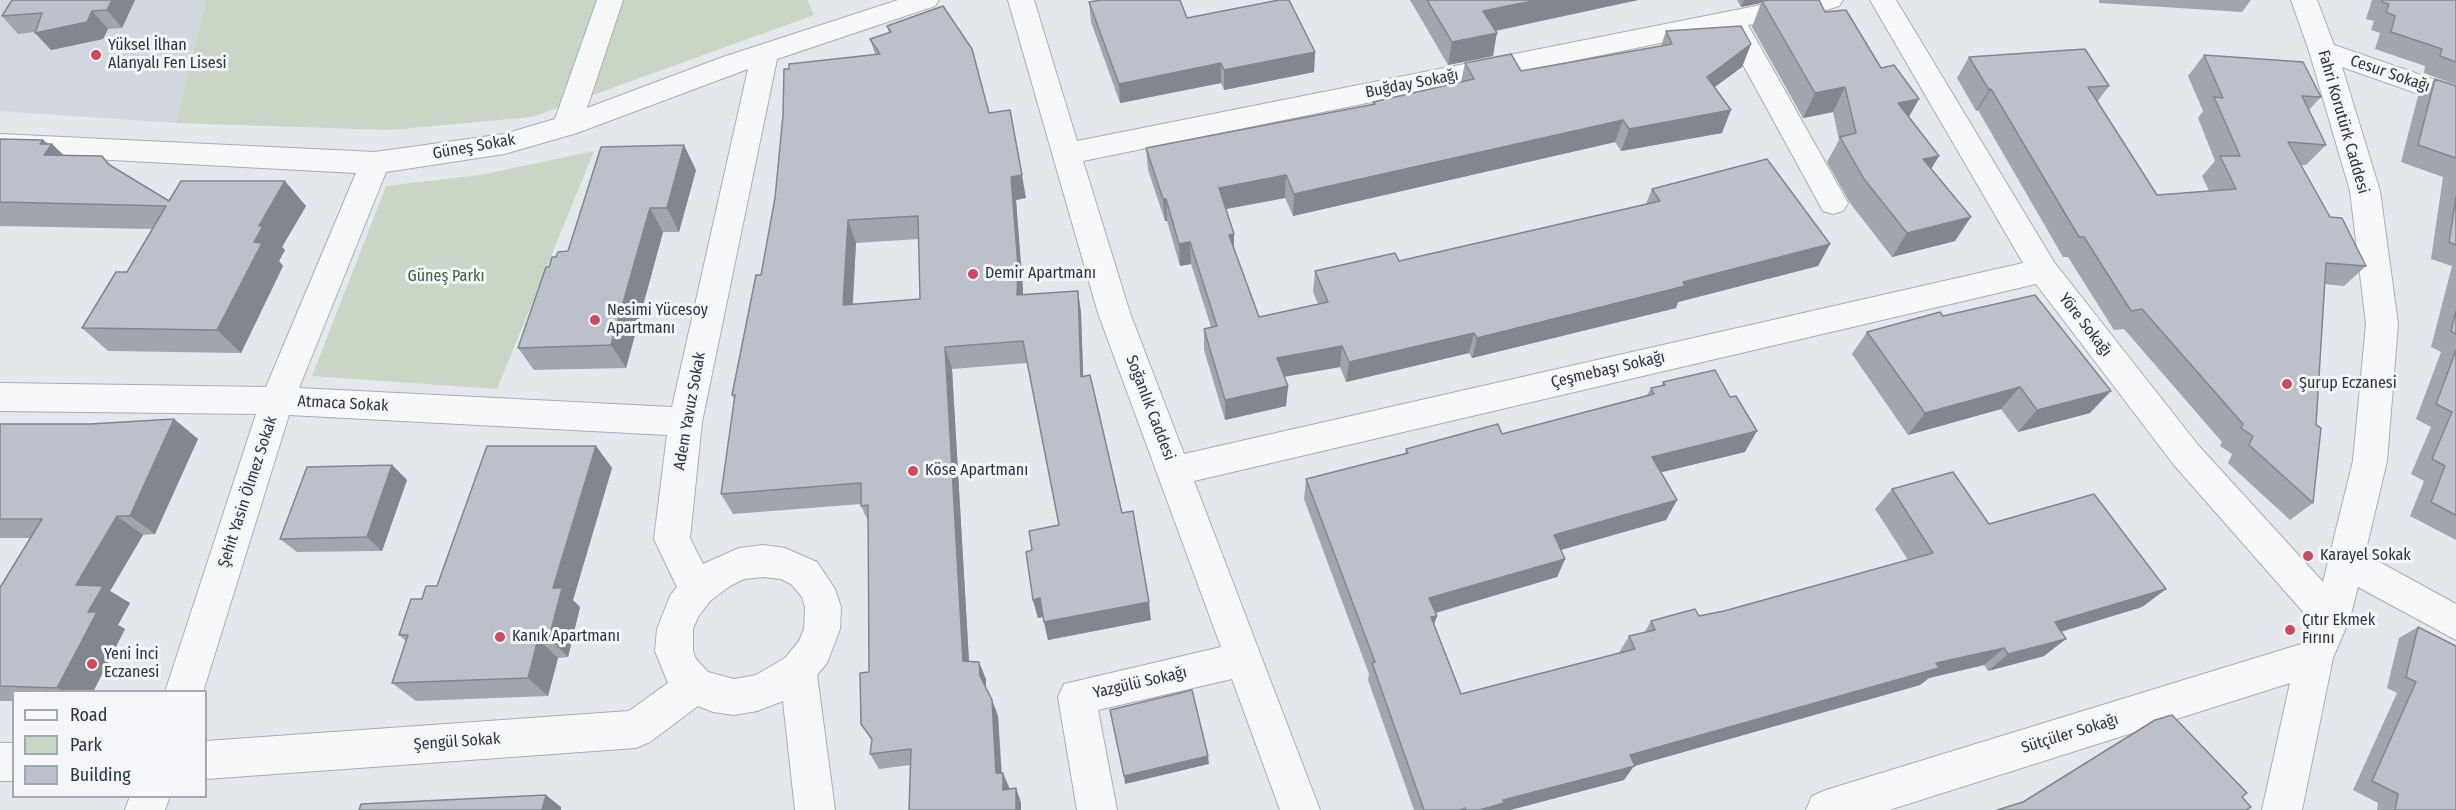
<!DOCTYPE html>
<meta charset="utf-8">
<style>
body{margin:0}
#map{position:relative;width:2456px;height:810px;overflow:hidden;background:#e4e7ec;font-family:"Fira Sans Condensed",sans-serif}
canvas{display:block}
.legend{position:absolute;left:12px;top:690px;width:195px;height:108px;box-sizing:border-box;background:#f4f6f9;border:2px solid #a4a8b1;margin:0;padding:8px 10px;list-style:none;font-size:18px;color:#2b3445}
.legend li{display:flex;align-items:center;gap:12px;height:30px}
.legend b{width:30px;border:2px solid #a4a8b1}
</style>
<div id="map">
<canvas width="2456" height="810"></canvas>
<ul class="legend">
<li><b style="height:8px;background:#f7f8fa"></b>Road</li>
<li><b style="height:16px;background:#c9d6c5"></b>Park</li>
<li><b style="height:16px;background:#bbc0ca"></b>Building</li>
</ul>
</div>
<script>
const ctx = document.querySelector('canvas').getContext('2d');
ctx.lineJoin = 'round';
function paint(path, color) { ctx.fillStyle = color; ctx.fill(path, 'evenodd'); }
const poly = rows => new Path2D(rows.map(r => 'M' + r).join(''));
function trace(path, color, width, dash) { ctx.strokeStyle = color; ctx.lineWidth = width; ctx.lineCap = dash ? 'butt' : 'round'; ctx.setLineDash(dash || []); ctx.stroke(path); }
function label(font, color, halo, rows, align = 'center') {
  ctx.font = font + ' "Fira Sans Condensed",sans-serif'; ctx.lineWidth = 6; ctx.setLineDash([]); ctx.textBaseline = 'middle'; ctx.strokeStyle = halo; ctx.fillStyle = color; for (const [text, x, y, turn = 0] of rows) {
    ctx.save(); ctx.translate(x, y); ctx.rotate((+turn || 0) * Math.PI / 180); ctx.textAlign = isNaN(turn) ? turn : align; if (halo) ctx.strokeText(text, 0, 0); ctx.fillText(text, 0, 0); ctx.restore();
  }
}
paint(poly([
 [0,0,206,0,176,123,0,111]
]), '#d2d6de');
paint(poly([
 [206,0,807,0,814,15,532,117,390,130,176,123],
 [594,151,497,389,312,376,386,186,480,175]
]), '#c9d6c5');
const minor = poly([
 [597,0,623,0,587,108,723,57,898,0,939,0,935,6,777,59,702,422,690,538,703,564,739,548,763,545,785,548,817,562,835,589,841,607,840,629,827,663,817,675,835,810,795,810,783,701,757,711,734,715,713,712,698,706,650,742,636,748,206,779,206,741,629,711,668,683,655,651,657,629,670,596,677,587,654,539,667,435,289,415,203,692,165,692,256,414,0,411,0,383,266,387,356,173,0,154,0,134,375,152,504,134,555,119,597,0],
 [748,69,672,407,299,388,386,172,504,154,577,133,748,69],
 [763,577,781,579,791,584,802,597,805,607,804,629,799,641,785,658,756,675,734,679,708,672,696,659,693,651,693,629,698,617,710,601,730,586,744,579,763,577],
 [1008,0,1034,0,1077,141,1786,0,1843,0,1839,6,1830,9,1748,25,1848,203,1843,211,1833,214,1823,211,1724,30,1083,161,1130,313,1184,454,2023,263,1870,0,1896,0,2054,262,2198,445,2323,582,2353,461,2366,324,2350,191,2309,51,2291,0,2317,0,2334,45,2456,87,2456,107,2342,67,2380,191,2398,324,2387,461,2365,554,2456,604,2456,640,2358,587,2350,618,2333,658,2302,810,2262,810,2290,683,1889,810,1806,810,1812,796,1826,790,2301,644,2312,622,2174,465,2036,284,1194,481,1320,810,1280,810,1232,679,1098,710,1117,810,1077,810,1058,697,1064,684,1221,647,1098,313,1008,0],
 [0,743,14,743,14,781,0,781,0,743],
 [130,796,170,796,165,810,125,810,130,796]
]);
trace(minor, '#a9aeb7', 2);
paint(minor, '#f7f8fa');
paint(poly([
 [12,0,135,0,122,28,108,29,103,39,51,50,35,32,18,34,2,16],
 [1410,0,1638,0,1496,31,1493,56,1448,65],
 [1737,0,1819,0,1825,12,1939,156,1931,169,1955,241,1892,257,1850,203,1827,162,1839,140,1833,112,1803,118,1752,27,1761,3,1741,7],
 [2099,0,2251,0,2242,12,2099,3],
 [2372,0,2456,0,2456,85,2424,73,2425,66,2375,49,2380,33,2371,30,2374,21,2366,19],
 [1089,2,1187,18,1315,52,1314,72,1224,90,1221,83,1120,103,1091,22],
 [887,26,989,113,1026,198,1016,200,1022,295,1078,291,1081,313,1083,377,1151,620,1048,640,1043,617,1038,618,1033,600,1032,550,1059,525,1027,363,952,369,969,662,986,679,986,688,992,700,998,716,1002,773,1009,787,1009,789,1016,788,1021,803,1021,810,910,765,879,769,870,754,872,741,861,724,869,672,868,521,861,506,861,504,733,514,721,494,734,399,732,395,761,275,875,54,870,39,889,33],
 [919,239,920,299,853,304,856,243],
 [1666,31,1751,44,1742,67,1715,87,1722,133,1621,151,1615,142,1293,216,1285,198,1226,209,1234,234,1234,248,1259,317,1318,304,1313,292,1315,271,1399,261,1646,204,1652,189,1830,244,1818,266,1678,302,1676,308,1472,358,1469,353,1346,382,1340,367,1284,377,1288,386,1286,406,1225,420,1204,350,1204,329,1211,327,1191,264,1180,266,1167,221,1165,221,1148,170,1146,148,1373,105,1373,102,1461,82,1465,63,1521,71,1661,46],
 [2204,55,2321,97,2309,110,2326,145,2306,165,2301,165,2330,217,2366,266,2344,286,2325,284,2316,425,2313,503,2290,520,2228,463,2232,454,2220,446,2222,442,2124,329,2114,330,2068,257,2063,257,1978,110,1976,111,1957,78,1969,57,2109,86,2097,102,2157,195,2209,191,2202,176,2215,161,2198,118,2203,111,2188,76],
 [2435,79,2456,86,2456,540,2410,516,2424,481,2411,474,2431,427,2416,419,2441,352,2431,347,2452,266,2431,259,2443,177,2401,162,2418,96],
 [0,139,43,140,64,155,102,156,113,167,169,201,306,206,282,247,285,250,279,261,283,266,241,353,108,351,82,328,127,272,152,229,0,226],
 [696,170,679,232,663,232,626,368,534,370,518,348,549,267,556,257,568,251],
 [1943,316,2090,413,2018,432,2001,409,1908,435,1852,354,1867,332],
 [1663,382,1745,452,1661,472,1677,500,1666,520,1561,550,1565,559,1557,577,1436,613,1434,624,1461,694,1619,653,1629,636,1644,633,1651,621,1699,616,1724,611,1908,560,1875,509,1892,489,2166,589,2142,607,2061,632,2044,656,1988,671,1984,665,1929,678,1920,685,1634,766,1624,780,1510,810,1414,810,1368,680,1369,674,1304,499,1306,479,1405,454,1406,449,1502,434,1647,395,1651,388,1662,385],
 [174,419,198,439,155,534,143,535,110,591,130,603,118,625,125,629,93,692,14,692,14,701,0,701,0,586,1,586,31,538,0,538,0,424,90,424],
 [596,446,612,468,573,600,580,607,568,657,558,658,548,696,416,701,392,683,406,641,399,635,422,599],
 [392,465,407,480,382,551,297,552,280,539],
 [2418,627,2456,810,2377,810,2378,803,2353,790,2397,693,2387,688,2399,638]
]), '#a1a5ae');
paint(poly([
 [112,0,135,0,122,28,107,10],
 [1537,0,1638,0,1479,34,1483,11],
 [1744,0,1782,0,1762,1,1761,3,1741,7],
 [92,11,108,29,103,39,51,50,35,33],
 [1497,33,1493,56,1448,65,1452,42],
 [1751,44,1742,67,1698,99,1707,77],
 [1315,52,1314,72,1224,90,1224,70],
 [1221,63,1221,83,1120,103,1119,84],
 [1845,87,1833,112,1803,118,1815,93],
 [1991,89,1978,110,1976,111,1989,90],
 [1919,99,1905,124,1898,103],
 [1731,110,1722,133,1621,151,1629,129],
 [1623,120,1615,142,1293,216,1294,194],
 [43,140,50,146,52,144,77,168,44,155,40,144],
 [684,145,696,170,679,232,667,208],
 [1939,156,1924,180,1923,159],
 [1022,175,1026,198,1016,200,1023,288,1022,317,1017,295,1011,177],
 [1286,175,1285,198,1220,210,1219,188],
 [285,181,306,206,282,247,285,250,279,261,283,266,241,353,217,330,254,242,259,226],
 [1163,199,1166,199,1167,221,1165,221],
 [650,208,663,232,626,368,611,345],
 [1971,217,1955,241,1892,257,1907,233],
 [848,220,856,243,851,327,843,305],
 [1234,234,1234,256,1229,235],
 [1190,242,1191,264,1180,266,1179,244],
 [1830,244,1818,266,1678,302,1676,308,1472,358,1477,338,1683,282],
 [1078,291,1081,313,1084,398,1081,377],
 [1474,333,1469,353,1346,382,1349,362],
 [1342,346,1340,367,1276,378,1277,358],
 [945,347,952,369,970,678,963,661],
 [1288,386,1286,406,1225,420,1225,400],
 [2020,387,2001,409,1908,435,1925,413],
 [2111,391,2090,413,2018,432,2037,410],
 [174,419,198,439,155,534,130,516],
 [1757,431,1745,452,1642,477,1652,457],
 [596,446,612,468,573,600,580,607,568,657,549,638,553,588],
 [392,465,407,480,382,551,367,537],
 [1677,500,1666,520,1546,554,1554,535],
 [117,516,143,535,110,591,130,603,118,625,125,629,93,692,65,692,57,688,88,612,76,585],
 [1565,559,1557,577,1424,616,1429,598],
 [2166,589,2142,607,2033,640,2055,622],
 [1040,598,1045,616,1038,618,1033,600],
 [1149,602,1151,620,1048,640,1044,622],
 [1437,616,1431,634,1431,617],
 [538,639,558,658,548,696,528,678],
 [2066,639,2044,656,1988,671,2008,654],
 [2004,648,1984,665,1929,678,1920,685,1634,766,1624,780,1510,810,1480,810,1503,800,1630,755,1936,663],
 [979,662,986,679,986,693,980,676],
 [992,700,998,716,1002,788,996,773],
 [1208,756,1209,764,1125,784,1124,776],
 [1003,773,1009,787,1009,804,1003,790],
 [1016,788,1021,803,1021,810,1016,810],
 [546,795,561,807,561,810,542,810]
]), '#83868d');
const building = poly([
 [12,0,112,0,107,10,92,11,87,22,35,33,42,13,2,16,12,0],
 [1101,0,1180,0,1187,18,1279,0,1289,0,1315,52,1224,70,1221,63,1119,84,1089,2,1101,0],
 [1427,0,1537,0,1483,11,1497,33,1452,42,1427,0],
 [1769,0,1819,0,1825,12,1846,10,1881,68,1894,65,1919,99,1898,103,1939,156,1923,159,1971,217,1907,233,1864,179,1840,137,1856,133,1845,87,1815,93,1762,1,1769,0],
 [2382,0,2456,0,2456,62,2440,56,2442,49,2391,32,2395,16,2386,12,2389,4,2382,2,2382,0],
 [943,6,972,49,989,113,1010,110,1022,175,1011,177,1018,266,1017,295,1078,291,1081,377,1090,375,1122,513,1133,511,1149,602,1044,622,1040,598,1033,600,1026,552,1032,550,1029,531,1059,525,1023,341,945,347,963,661,979,662,980,676,992,700,996,773,1003,773,1003,790,1016,788,1016,810,909,810,911,749,870,754,872,739,861,724,860,673,869,672,868,505,861,506,861,483,721,494,735,395,732,395,756,275,761,275,775,198,783,115,784,69,789,69,789,64,880,54,870,39,891,32,887,26,943,6],
 [918,216,920,299,843,305,848,220,918,216],
 [1741,26,1751,44,1707,77,1731,110,1629,129,1623,120,1294,194,1286,175,1219,188,1234,234,1229,235,1259,317,1328,302,1315,271,1395,253,1399,261,1660,201,1652,189,1767,159,1830,244,1683,282,1685,286,1477,338,1474,333,1349,362,1342,346,1277,358,1288,386,1225,400,1204,329,1217,326,1190,242,1179,244,1166,199,1163,199,1146,148,1375,104,1373,102,1474,79,1465,63,1511,54,1521,71,1672,44,1666,31,1741,26],
 [2085,49,2109,86,2088,87,2157,195,2236,189,2220,156,2240,156,2214,97,2223,98,2204,55,2303,62,2321,97,2302,96,2326,145,2288,142,2330,217,2342,218,2366,266,2326,263,2316,425,2321,428,2313,503,2249,445,2253,436,2241,428,2243,424,2142,309,2131,311,2084,237,2079,237,1991,89,1989,90,1969,57,2085,49],
 [2435,79,2456,86,2456,158,2418,145,2435,79],
 [0,139,43,140,40,144,52,144,44,155,102,156,108,164,169,201,181,181,285,181,259,226,263,226,254,242,262,243,217,330,82,328,116,272,127,272,166,206,0,202,0,139],
 [684,145,667,208,650,208,611,345,518,348,546,267,549,267,552,257,556,257,558,252,568,251,601,147,684,145],
 [2456,197,2456,245,2449,242,2456,197],
 [2035,295,2111,391,2037,410,2020,387,1925,413,1867,332,1940,312,1943,316,2035,295],
 [2456,311,2456,334,2451,331,2456,311],
 [2456,350,2456,515,2431,502,2445,466,2432,459,2452,412,2436,404,2456,350],
 [1715,370,1730,397,1736,396,1757,431,1652,457,1677,500,1554,535,1565,559,1429,598,1437,616,1431,617,1461,694,1635,649,1629,636,1655,630,1651,621,1695,609,1699,616,1724,611,1933,553,1892,489,1953,472,1989,524,2094,494,2166,589,2055,622,2066,639,2008,654,2004,648,1936,663,1939,668,1630,755,1635,766,1503,800,1504,803,1480,810,1466,810,1465,808,1460,810,1424,810,1372,663,1375,662,1306,479,1408,453,1406,449,1498,424,1502,434,1654,394,1651,388,1665,385,1663,382,1715,370],
 [174,419,130,516,117,516,76,585,103,586,88,612,97,612,57,688,0,686,0,586,1,586,42,519,0,519,0,424,90,424,174,419],
 [487,446,596,446,553,588,562,588,549,638,538,639,528,678,392,683,408,635,399,635,411,599,422,599,426,586,437,586,487,446],
 [392,465,367,537,280,539,307,467,392,465],
 [2418,627,2456,646,2456,810,2395,810,2398,794,2372,781,2416,682,2406,677,2418,627],
 [1192,690,1208,756,1124,776,1110,710,1192,690],
 [2172,715,2247,793,2242,797,2251,807,2246,810,1997,810,2023,802,2155,720,2172,715],
 [546,795,542,810,359,810,361,804,546,795]
]);
paint(building, '#bbc0ca');
trace(building, '#83868d', 1.5);
for (const [x, y, r, color] of [
 [96,55,6,"#d1495b"],
 [973,274,6,"#d1495b"],
 [595,320,6,"#d1495b"],
 [2287,384,6,"#d1495b"],
 [913,471,6,"#d1495b"],
 [2308,556,6,"#d1495b"],
 [2290,630,6,"#d1495b"],
 [500,637,6,"#d1495b"],
 [92,664,6,"#d1495b"]
]) { const dot = new Path2D(); dot.arc(x, y, r, 0, 2 * Math.PI); ctx.fillStyle = color; ctx.fill(dot); trace(dot, '#f4f6f9', 2); }
label('16px', '#2b3445', '#f4f6f9', [
 ["Yüksel İlhan",108,46],
 ["Alanyalı Fen Lisesi",108,64],
 ["Demir Apartmanı",985,274],
 ["Nesimi Yücesoy",607,311],
 ["Apartmanı",607,329],
 ["Şurup Eczanesi",2299,384],
 ["Köse Apartmanı",925,471],
 ["Karayel Sokak",2320,556],
 ["Çıtır Ekmek",2302,621],
 ["Fırını",2302,639],
 ["Kanık Apartmanı",512,637],
 ["Yeni İnci",104,655],
 ["Eczanesi",104,673]
], 'left');
label('16px', '#2b3445', '#f4f6f9', [
 ["Cesur Sokağı",2390,74,19],
 ["Buğday Sokağı",1412,84,-11],
 ["Fahri Korutürk Caddesi",2343,122,74],
 ["Güneş Sokak",474,147,-10],
 ["Yöre Sokağı",2085,325,52],
 ["Çeşmebaşı Sokağı",1608,370,-13],
 ["Atmaca Sokak",343,404,3],
 ["Soğanlık Caddesi",1150,408,69],
 ["Adem Yavuz Sokak",690,411,-80],
 ["Şehit Yasin Ölmez Sokak",248,492,-72],
 ["Yazgülü Sokağı",1140,683,-13],
 ["Sütçüler Sokağı",2070,734,-17],
 ["Şengül Sokak",457,742,-4]
]);
label('16px', '#3f6138', '#f4f6f9', [
 ["Güneş Parkı",446,277]
]);
</script>
